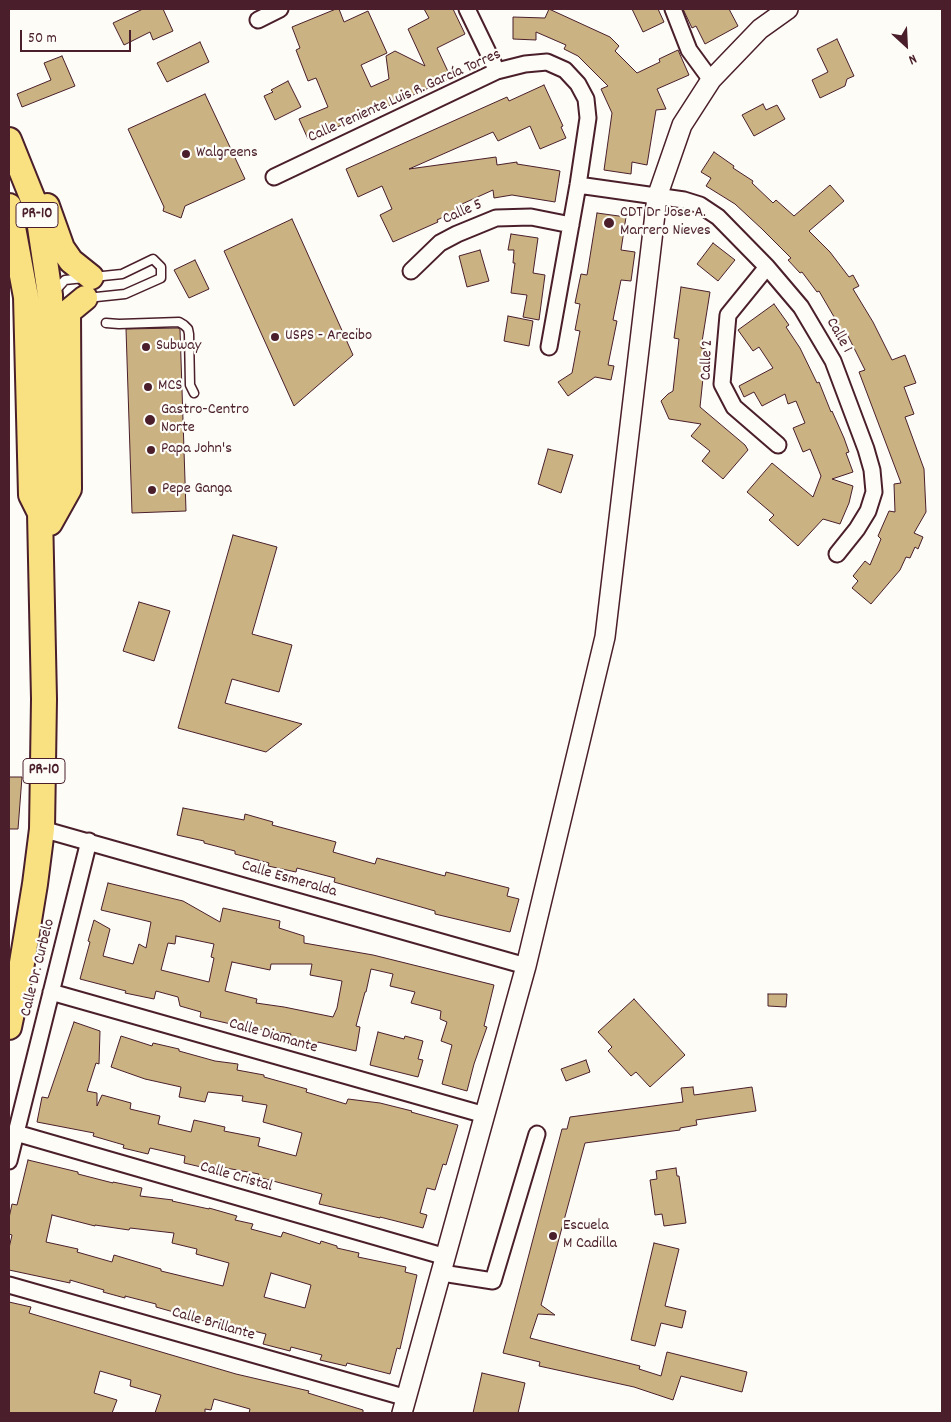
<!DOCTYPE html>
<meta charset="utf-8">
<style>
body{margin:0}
#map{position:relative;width:951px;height:1422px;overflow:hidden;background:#fdfcf7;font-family:Dekko,sans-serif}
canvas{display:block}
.frame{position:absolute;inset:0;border:10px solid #4a1f2b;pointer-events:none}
.north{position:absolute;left:881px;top:20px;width:50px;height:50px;-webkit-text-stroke:4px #fdfcf7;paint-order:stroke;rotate:155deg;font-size:14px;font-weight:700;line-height:20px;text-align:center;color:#4a1f2b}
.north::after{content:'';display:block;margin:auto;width:18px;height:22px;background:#4a1f2b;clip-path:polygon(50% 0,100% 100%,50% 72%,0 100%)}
.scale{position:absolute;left:20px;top:30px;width:111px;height:22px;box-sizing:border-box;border:2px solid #4a1f2b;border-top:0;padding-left:6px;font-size:15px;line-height:18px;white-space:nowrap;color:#4a1f2b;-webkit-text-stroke:4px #fdfcf7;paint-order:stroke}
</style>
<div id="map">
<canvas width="951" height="1422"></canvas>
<div class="frame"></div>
<div class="north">N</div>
<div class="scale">50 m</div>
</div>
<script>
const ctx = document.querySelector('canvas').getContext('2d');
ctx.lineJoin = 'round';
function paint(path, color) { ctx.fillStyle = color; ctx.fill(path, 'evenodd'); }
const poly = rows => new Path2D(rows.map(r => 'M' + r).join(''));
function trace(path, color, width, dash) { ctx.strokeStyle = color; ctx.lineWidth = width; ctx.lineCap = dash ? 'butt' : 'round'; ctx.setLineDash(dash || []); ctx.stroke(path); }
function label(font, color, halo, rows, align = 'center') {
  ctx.font = font + ' Dekko,sans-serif'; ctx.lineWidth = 4.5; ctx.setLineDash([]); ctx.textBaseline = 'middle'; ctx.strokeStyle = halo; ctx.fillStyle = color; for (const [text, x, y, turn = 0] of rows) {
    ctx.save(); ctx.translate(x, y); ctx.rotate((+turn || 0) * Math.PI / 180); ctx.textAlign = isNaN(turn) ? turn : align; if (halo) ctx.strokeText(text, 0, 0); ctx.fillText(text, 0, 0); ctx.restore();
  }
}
const building = poly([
 [143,9,163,9,173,31,153,40,150,32,124,45,113,23,143,9],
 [336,9,339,9,344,22,368,11,387,53,361,65,371,87,389,79,386,56,395,51,425,66,408,29,429,18,424,9,453,9,465,34,437,48,451,78,400,101,308,139,299,119,328,107,316,78,308,81,296,50,300,48,292,27,336,9],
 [549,9,610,37,619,46,615,51,637,73,660,62,659,59,678,50,689,75,657,89,666,109,656,110,647,165,632,162,631,174,604,170,612,113,601,89,608,86,578,56,564,49,566,45,536,32,536,40,513,39,513,17,545,18,549,9],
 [632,9,658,9,664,22,643,32,632,9],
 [683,9,729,9,738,26,705,44,696,26,692,28,683,9],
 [837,39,854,76,847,79,845,86,820,98,812,80,828,72,817,49,837,39],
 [200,42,209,62,167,82,157,63,200,42],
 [62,56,75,86,22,107,17,94,51,80,44,63,62,56],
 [288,81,301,107,275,120,264,96,273,92,271,90,288,81],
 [544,85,563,126,561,127,566,138,540,149,530,126,498,141,493,132,409,169,496,157,497,165,517,162,517,164,555,170,560,171,555,202,512,195,494,198,493,190,462,204,464,207,437,220,438,222,393,242,380,215,392,209,382,186,358,197,346,169,507,97,509,101,544,85],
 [205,94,245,179,185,206,181,218,163,211,164,207,128,129,205,94],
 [763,104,766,110,777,105,785,119,754,136,742,115,763,104],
 [714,152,734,166,733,168,753,181,752,183,773,203,776,200,794,216,830,185,844,201,809,231,830,252,849,277,853,275,859,286,853,289,873,322,892,360,905,355,916,383,904,387,914,414,905,417,924,469,926,512,914,533,923,537,918,549,915,547,910,558,906,557,900,570,871,604,852,588,858,581,853,576,865,561,870,565,881,539,878,536,889,511,895,512,894,484,901,483,859,372,865,370,846,332,844,334,819,291,817,292,802,272,800,273,788,260,791,258,762,229,735,204,706,186,711,178,701,172,714,152],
 [597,213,626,217,621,250,635,252,631,281,621,280,613,320,617,321,608,365,614,366,611,380,595,377,568,396,558,382,572,373,580,331,575,330,580,304,575,303,581,274,587,275,597,213],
 [292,219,353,355,294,406,224,251,292,219],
 [511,234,538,238,533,273,545,275,539,320,523,317,527,295,511,293,515,263,513,263,514,250,508,250,511,234],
 [713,243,735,260,718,281,697,264,713,243],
 [480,250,489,281,467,287,459,256,480,250],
 [195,260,209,289,189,298,174,270,195,260],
 [681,287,710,292,701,348,706,349,700,407,745,445,748,450,723,479,702,461,710,451,691,436,701,424,669,419,661,401,668,394,673,391,679,339,674,338,681,287],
 [774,304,789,325,786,327,800,348,817,383,819,382,831,412,832,411,844,438,849,452,846,453,853,472,832,479,853,486,849,503,840,524,823,519,798,546,769,520,774,515,747,492,772,463,813,497,821,476,810,449,803,452,793,428,805,423,796,401,788,404,785,394,762,406,754,392,744,397,739,386,773,368,759,347,753,351,738,330,774,304],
 [508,316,533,321,529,346,504,341,508,316],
 [178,328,180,329,186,511,132,513,126,329,178,328],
 [548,449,573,455,561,493,538,484,548,449],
 [233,535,277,547,252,634,292,645,279,692,232,679,225,703,302,724,266,752,178,728,233,535],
 [139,602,170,611,154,661,123,651,139,602],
 [9,777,22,777,18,829,9,829,9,777],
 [183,808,244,820,245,814,273,822,272,825,336,842,333,852,375,864,377,858,445,876,446,872,509,888,507,896,519,899,510,932,435,914,435,911,334,882,335,878,297,868,296,872,268,866,269,863,235,854,235,851,204,843,204,841,177,835,183,808],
 [108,883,183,901,220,922,223,908,280,921,279,928,304,936,304,943,373,955,494,985,484,1026,487,1027,474,1064,467,1091,442,1084,452,1045,441,1041,447,1022,440,1019,441,1011,411,1003,415,992,390,986,393,974,371,969,366,992,365,992,356,1026,360,1027,356,1051,318,1042,317,1046,289,1040,291,1034,244,1027,200,1017,201,1012,180,1006,178,997,156,991,154,999,125,993,126,991,80,979,90,942,88,941,94,920,110,929,103,956,133,964,139,944,146,948,151,922,101,910,108,883],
 [176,936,214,944,211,957,214,958,209,982,161,970,168,943,175,944,176,936],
 [232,962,270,970,271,964,312,964,310,975,342,981,337,1008,333,1017,284,1007,256,1003,257,999,225,991,232,962],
 [768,994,787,994,786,1007,768,1006,768,994],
 [634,999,685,1055,650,1087,636,1072,631,1076,608,1051,612,1047,598,1032,634,999],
 [74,1022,100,1031,99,1064,96,1063,87,1091,97,1093,97,1106,102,1095,131,1103,130,1109,160,1116,158,1124,191,1132,194,1120,225,1127,224,1131,260,1138,258,1146,296,1156,302,1133,263,1122,267,1105,242,1101,243,1096,208,1092,205,1102,179,1097,181,1087,145,1079,111,1067,121,1036,152,1046,153,1043,179,1049,179,1051,215,1061,238,1064,237,1070,264,1075,264,1077,307,1089,306,1092,346,1104,348,1099,380,1103,412,1111,411,1112,458,1125,446,1165,443,1164,435,1190,427,1188,420,1213,427,1215,423,1228,380,1217,380,1218,319,1204,322,1194,258,1177,259,1174,215,1166,214,1170,184,1163,185,1156,150,1148,148,1154,123,1148,124,1145,93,1136,94,1133,37,1122,42,1097,48,1098,74,1022],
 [378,1032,404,1039,405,1036,423,1041,418,1059,423,1060,418,1077,370,1065,378,1032],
 [586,1060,590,1072,566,1081,561,1069,586,1060],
 [693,1087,694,1095,752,1087,756,1111,696,1120,697,1125,680,1128,680,1130,585,1143,541,1305,555,1315,538,1314,530,1338,640,1366,639,1369,661,1376,667,1352,747,1372,742,1392,681,1376,673,1400,634,1387,539,1366,540,1362,503,1353,562,1129,567,1129,570,1117,683,1102,681,1088,693,1087],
 [28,1160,78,1172,78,1174,113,1183,113,1182,142,1188,140,1196,173,1200,172,1201,209,1209,209,1208,237,1216,235,1220,253,1224,251,1229,281,1237,283,1232,320,1244,321,1241,337,1246,337,1248,359,1253,358,1257,406,1267,405,1272,417,1275,400,1349,397,1348,390,1374,347,1363,346,1366,320,1360,322,1355,291,1347,290,1351,263,1344,266,1334,233,1326,232,1328,219,1325,156,1307,156,1304,125,1296,125,1298,103,1292,104,1290,70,1280,70,1283,9,1270,9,1248,12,1235,9,1234,9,1218,12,1204,17,1205,28,1160],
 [52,1215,95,1226,95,1225,129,1230,130,1228,174,1233,172,1243,197,1249,196,1254,229,1263,223,1286,161,1271,161,1269,114,1255,112,1262,77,1252,78,1249,46,1242,52,1215],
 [271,1273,311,1285,305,1308,264,1297,271,1273],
 [676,1168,677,1176,679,1176,686,1223,664,1226,662,1214,655,1215,650,1180,657,1179,656,1171,676,1168],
 [654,1243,679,1249,665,1306,686,1311,682,1328,661,1323,655,1346,631,1340,654,1243],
 [9,1302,31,1307,29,1313,236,1374,309,1391,308,1393,363,1410,363,1413,249,1413,250,1409,214,1399,211,1410,205,1409,205,1413,155,1413,161,1395,130,1386,131,1380,100,1371,94,1393,117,1400,112,1413,9,1413,9,1302],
 [482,1373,525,1383,518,1413,473,1413,482,1373]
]);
paint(building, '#cab282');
trace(building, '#4a1f2b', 1);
const service = poly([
 [55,291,65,280,122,274,153,259,161,267,161,278,125,294,87,298],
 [106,323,119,324,179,322,184,325,188,329,189,334,190,385,194,393]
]);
const minor = poly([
 [467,9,497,71],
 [673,9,689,50,711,80],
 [258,20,280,9],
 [274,177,497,71,525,64,547,62,565,70,578,84,586,99,588,118,578,185,549,347],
 [578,185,684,200,700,205,718,217,767,267,801,307,833,361,866,449,872,470,874,492,868,511,857,529,837,554],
 [767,267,728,315,722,384,734,407,778,445],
 [411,271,440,243,457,234,496,218,531,217,571,225],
 [42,829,526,966],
 [51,992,485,1115],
 [16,1133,446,1257],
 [9,1161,89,841],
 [442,1273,493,1281,537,1134],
 [9,1285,407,1398]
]);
const tertiary = poly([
 [402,1413,526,966,605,637,657,197,682,125,711,80,760,29,788,9]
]);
const primary = poly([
 [9,140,34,202,39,220,50,295,51,350,48,440,49,495,40,513],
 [9,206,26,297,31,495,40,513,44,699,42,829,35,884,20,975,9,1027],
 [47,206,62,248,71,261,91,277],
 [50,523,69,489,68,312,85,298]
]);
trace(service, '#4a1f2b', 11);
trace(minor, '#4a1f2b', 19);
trace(tertiary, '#4a1f2b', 22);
trace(primary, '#4a1f2b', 28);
trace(service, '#fdfcf7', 8);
trace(minor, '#fdfcf7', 15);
trace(tertiary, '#fdfcf7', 19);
trace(primary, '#f9e181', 24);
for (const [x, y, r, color] of [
 [186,154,5,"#4a1f2b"],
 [609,223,6,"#4a1f2b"],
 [275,337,5,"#4a1f2b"],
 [146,347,5,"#4a1f2b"],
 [148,387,5,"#4a1f2b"],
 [150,420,6,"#4a1f2b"],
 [151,450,5,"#4a1f2b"],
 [152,490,5,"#4a1f2b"],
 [553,1236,5,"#4a1f2b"]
]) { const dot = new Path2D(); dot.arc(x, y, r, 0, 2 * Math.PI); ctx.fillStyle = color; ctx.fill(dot); trace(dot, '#fdfcf7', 2); }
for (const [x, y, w] of [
 [37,215,42],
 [44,771,42]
]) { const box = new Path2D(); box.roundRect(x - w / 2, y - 12.5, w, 25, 4); ctx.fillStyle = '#fdfcf7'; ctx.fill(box); trace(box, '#4a1f2b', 1); }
label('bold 15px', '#4a1f2b', null, [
 ["PR-10",37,215],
 ["PR-10",44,771]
]);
label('16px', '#4a1f2b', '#fdfcf7', [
 ["Calle Teniente Luis R. García Torres",405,97,-24],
 ["Calle 5",463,213,-24],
 ["Calle 1",838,336,61],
 ["Calle 2",708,360,-88],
 ["Calle Esmeralda",289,880,16],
 ["Calle Dr. Curbelo",39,968,-76],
 ["Calle Diamante",273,1037,16],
 ["Calle Cristal",236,1178,16],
 ["Calle Brillante",213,1325,16]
]);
label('16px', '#4a1f2b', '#fdfcf7', [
 ["Walgreens",196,154],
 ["CDT Dr Jose A.",620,214],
 ["Marrero Nieves",620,232],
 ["USPS - Arecibo",285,337],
 ["Subway",156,347],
 ["MCS",158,387],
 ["Gastro-Centro",161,411],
 ["Norte",161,429],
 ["Papa John's",161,450],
 ["Pepe Ganga",162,490],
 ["Escuela",563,1227],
 ["M Cadilla",563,1245]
], 'left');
</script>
